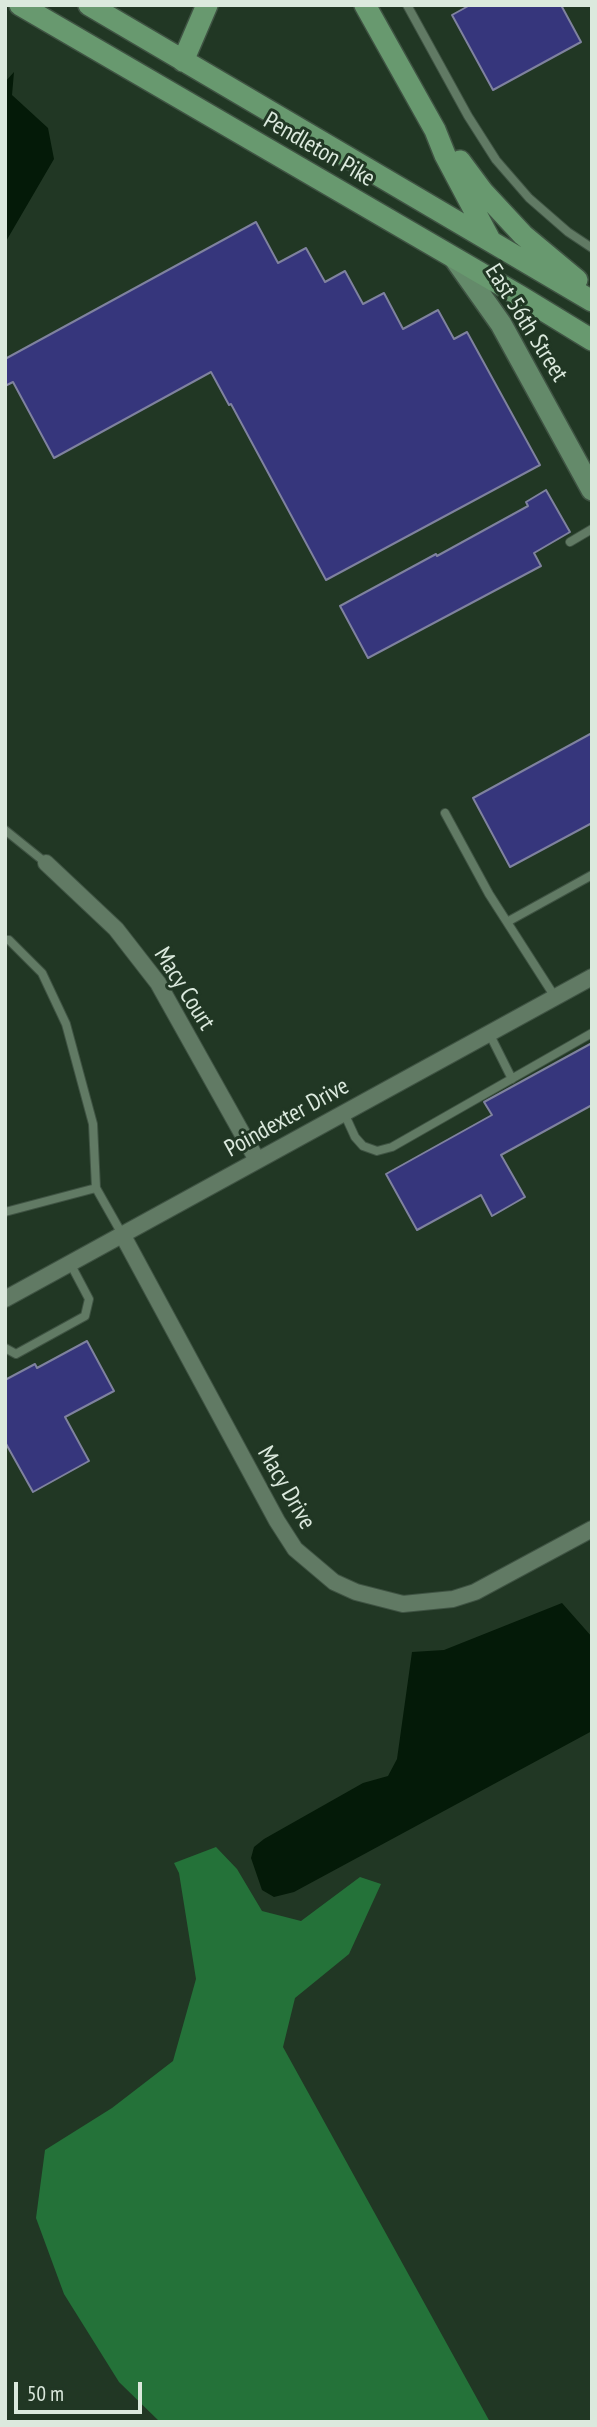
<!DOCTYPE html>
<style>
body{margin:0}
#map{position:relative;width:597px;height:2427px;overflow:hidden;background:#213724;font-family:"PT Sans Narrow",sans-serif}
canvas{display:block}
.frame{position:absolute;inset:0;border:7px solid #dbe9dd;pointer-events:none}
.scale{position:absolute;left:14px;top:2382px;width:128px;height:32px;box-sizing:border-box;border:4px solid #dbe9dd;border-top:0;padding-left:9px;font-size:21px;line-height:24px;white-space:nowrap;color:#dbe9dd;-webkit-text-stroke:5px #213724;paint-order:stroke}
</style>
<div id="map">
<canvas width="597" height="2427"></canvas>
<div class="frame"></div>
<div class="scale">50 m</div>
</div>
<script>
const ctx = document.querySelector('canvas').getContext('2d');
ctx.lineJoin = 'round';
function paint(path, color) { ctx.fillStyle = color; ctx.fill(path, 'evenodd'); }
const poly = rows => new Path2D(rows.map(r => 'M' + r).join(''));
function trace(path, color, width, dash) { ctx.strokeStyle = color; ctx.lineWidth = width; ctx.lineCap = dash ? 'butt' : 'round'; ctx.setLineDash(dash || []); ctx.stroke(path); }
function label(font, color, halo, rows, align = 'center') {
  ctx.font = font + ' "PT Sans Narrow",sans-serif'; ctx.lineWidth = 6; ctx.setLineDash([]); ctx.textBaseline = 'middle'; ctx.strokeStyle = halo; ctx.fillStyle = color; for (const [text, x, y, turn = 0] of rows) {
    ctx.save(); ctx.translate(x, y); ctx.rotate((+turn || 0) * Math.PI / 180); ctx.textAlign = isNaN(turn) ? turn : align; if (halo) ctx.strokeText(text, 0, 0); ctx.fillText(text, 0, 0); ctx.restore();
  }
}
paint(poly([
 [216,1847,237,1869,262,1911,301,1921,360,1877,381,1884,349,1954,295,1998,283,2047,490,2422,160,2422,119,2382,64,2294,36,2218,45,2150,112,2108,173,2061,196,1979,179,1873,174,1863]
]), '#247239');
paint(poly([
 [14,72,12,95,48,128,54,159,5,243,5,82],
 [562,1603,592,1637,592,1731,294,1892,274,1897,262,1890,251,1858,254,1847,264,1839,363,1783,388,1776,397,1759,412,1652,444,1650]
]), '#041a08');
const building = poly([
 [470,5,561,5,581,42,493,90,452,15,470,5],
 [256,222,278,263,306,248,325,282,345,271,363,304,384,293,403,329,438,310,454,339,467,332,540,465,326,580,231,404,229,405,211,372,54,458,13,382,5,386,5,359,256,222],
 [546,490,570,532,534,553,541,566,368,658,340,606,436,554,437,556,528,506,526,502,546,490],
 [592,733,592,823,510,867,473,798,592,733],
 [592,1043,592,1105,501,1155,525,1197,492,1216,481,1195,417,1230,386,1174,492,1115,484,1102,592,1043],
 [87,1341,114,1391,65,1417,89,1461,33,1492,5,1442,5,1380,35,1364,37,1368,87,1341]
]);
paint(building, '#36367c');
trace(building, '#7f829f', 2);
const lane = poly([
 [407,5,468,116,496,160,529,198,568,232,592,248],
 [570,542,592,529],
 [445,813,489,894,555,997],
 [5,830,46,863],
 [507,922,592,875],
 [5,940,9,940,42,973,66,1024,93,1124,96,1188,122,1234],
 [489,1033,512,1079],
 [344,1113,355,1137,363,1146,377,1151,392,1147,592,1033],
 [5,1212,96,1188],
 [5,1348,16,1354,85,1316,89,1299,70,1263]
]);
const street = poly([
 [46,863,116,929,158,983,257,1160],
 [122,1234,277,1521,295,1549,334,1582,356,1592,403,1604,453,1599,475,1592,592,1529],
 [5,1299,592,977]
]);
const secondary = poly([
 [455,259,501,324,592,490]
]);
const primary = poly([
 [20,5,520,296,592,340],
 [89,5,592,301],
 [365,5,435,130,445,155,490,240],
 [183,61,207,5],
 [460,161,483,192,523,235,577,280]
]);
trace(lane, '#3f5343', 10);
trace(street, '#3f5343', 18);
trace(secondary, '#3f5343', 24);
trace(primary, '#3f5343', 24);
trace(lane, '#617a64', 8);
trace(street, '#617a64', 16);
trace(secondary, '#648a6a', 21);
trace(primary, '#68996f', 21);
label('24px', '#dbe9dd', '#213724', [
 ["Pendleton Pike",319,150,30],
 ["East 56th Street",526,323,58],
 ["Macy Court",184,989,58],
 ["Poindexter Drive",287,1118,-29],
 ["Macy Drive",286,1488,60]
]);
</script>
